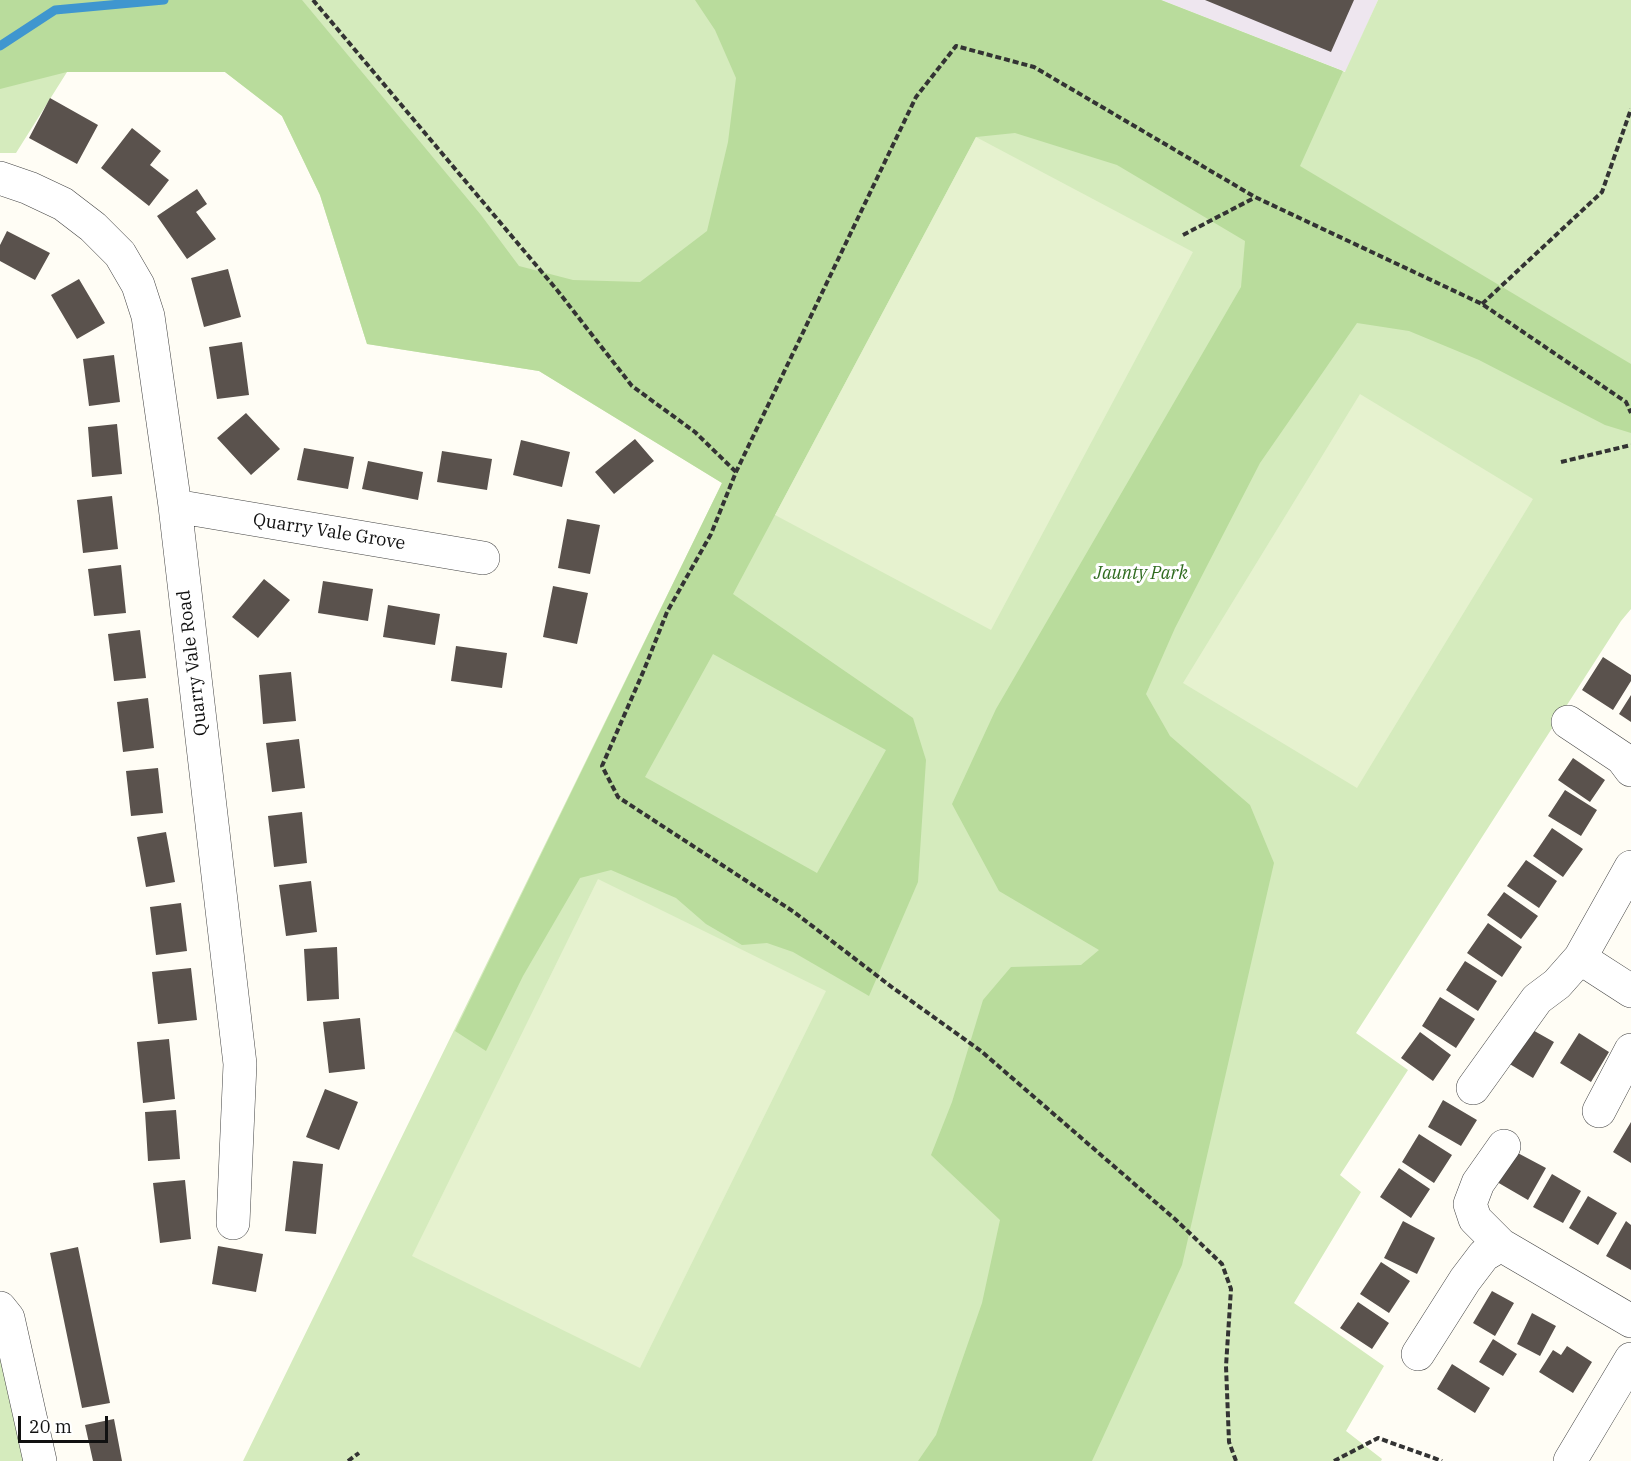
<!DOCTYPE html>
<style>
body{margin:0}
#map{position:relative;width:1631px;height:1461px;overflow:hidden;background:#fffdf5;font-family:"IBM Plex Serif",serif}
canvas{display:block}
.scale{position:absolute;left:18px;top:1416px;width:90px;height:27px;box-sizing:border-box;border:3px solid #111;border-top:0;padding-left:8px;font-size:18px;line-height:21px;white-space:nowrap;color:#111;-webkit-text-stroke:4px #fff;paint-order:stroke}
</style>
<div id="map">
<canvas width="1631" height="1461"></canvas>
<div class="scale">20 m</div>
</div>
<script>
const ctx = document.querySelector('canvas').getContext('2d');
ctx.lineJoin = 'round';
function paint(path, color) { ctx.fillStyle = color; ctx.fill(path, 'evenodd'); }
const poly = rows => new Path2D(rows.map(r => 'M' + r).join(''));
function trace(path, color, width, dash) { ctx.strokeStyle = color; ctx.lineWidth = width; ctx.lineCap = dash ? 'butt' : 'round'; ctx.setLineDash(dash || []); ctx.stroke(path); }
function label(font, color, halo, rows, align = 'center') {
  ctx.font = font + ' "IBM Plex Serif",serif'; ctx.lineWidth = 6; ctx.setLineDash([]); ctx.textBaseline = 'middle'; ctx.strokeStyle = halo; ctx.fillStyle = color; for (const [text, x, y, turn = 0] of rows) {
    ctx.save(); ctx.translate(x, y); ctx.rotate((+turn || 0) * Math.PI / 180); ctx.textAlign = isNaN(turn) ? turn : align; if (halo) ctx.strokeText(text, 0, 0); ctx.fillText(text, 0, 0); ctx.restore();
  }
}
paint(poly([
 [1161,0,1378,0,1346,72]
]), '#eee6ef');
paint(poly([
 [0,0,1161,0,1345,72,1378,0,1631,0,1631,609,1621,621,1356,1033,1408,1070,1340,1175,1361,1192,1294,1303,1384,1366,1346,1431,1382,1459,1381,1461,243,1461,722,483,539,371,367,344,320,195,282,116,225,72,67,72,16,153,0,153],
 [0,1340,29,1461,0,1461]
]), '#d5ebbd');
paint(poly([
 [0,0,302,0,481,215,519,266,573,280,640,282,707,231,728,142,736,78,715,30,695,0,1161,0,1343,71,1300,166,1631,364,1631,433,1605,425,1479,360,1409,331,1357,323,1260,463,1175,628,1146,694,1170,736,1250,805,1274,863,1182,1265,1092,1461,918,1461,936,1435,982,1303,1000,1220,931,1155,952,1102,983,1000,1011,967,1081,965,1099,950,999,891,952,804,996,709,1241,287,1245,241,1117,165,1015,133,976,137,733,594,913,718,926,760,918,882,869,996,793,952,767,943,742,945,706,924,676,898,611,870,580,878,523,976,486,1051,455,1031,722,483,539,371,367,344,320,195,282,116,225,72,67,72,0,89],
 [713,654,886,750,817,873,645,777]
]), '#b9dc9c');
paint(poly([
 [976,137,1193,252,991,630,775,515],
 [1360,394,1533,499,1357,788,1183,683],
 [598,879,826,991,640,1368,412,1256]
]), '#e6f2cf');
trace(poly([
 [0,46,55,10,164,0]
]), '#3f96cf', 9);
paint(poly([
 [1205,0,1354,0,1331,52],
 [50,98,98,125,77,164,29,138],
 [132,128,161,151,150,165,169,180,149,206,101,168],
 [197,189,207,204,196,212,216,239,187,259,157,216],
 [7,231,50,253,35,280,0,261,0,245],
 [228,269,241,317,204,327,191,278],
 [79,279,105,323,77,339,51,295],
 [242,342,249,395,217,399,209,347],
 [114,355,120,402,89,406,83,359],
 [246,413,280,449,251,475,217,438],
 [117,424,122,474,92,477,88,427],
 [635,439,654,461,614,494,595,472],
 [521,440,570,452,562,487,513,475],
 [304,448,354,457,348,489,297,480],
 [442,451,492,459,487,490,437,482],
 [368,461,423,472,418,500,362,489],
 [112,496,118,549,83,553,77,500],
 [567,519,600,525,590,574,558,568],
 [121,565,126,613,94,616,88,569],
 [264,579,290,600,258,638,232,617],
 [323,581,373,589,368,621,318,613],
 [553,586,588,593,577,644,543,637],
 [388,605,440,614,435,645,383,637],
 [140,630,146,678,114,681,108,634],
 [456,646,507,653,502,688,451,681],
 [1603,657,1631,675,1631,681,1613,710,1582,690],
 [291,672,296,721,263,724,259,675],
 [1631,695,1631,722,1619,714],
 [148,698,154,748,123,752,117,702],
 [299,739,305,788,272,792,266,743],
 [1573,758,1605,780,1590,802,1558,780],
 [158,768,163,813,131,816,126,771],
 [1565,790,1597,810,1581,836,1548,816],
 [302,812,307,863,274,867,268,816],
 [1552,828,1583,849,1563,877,1533,856],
 [166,832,175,882,146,887,137,837],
 [1526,860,1557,881,1539,908,1507,886],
 [311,881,317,932,286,936,279,885],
 [1504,892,1538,916,1521,939,1487,915],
 [181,903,187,951,156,955,150,907],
 [1488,923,1522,947,1502,977,1467,953],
 [337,947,339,999,307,1001,304,949],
 [1465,961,1497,981,1478,1011,1446,990],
 [191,968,197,1020,158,1024,152,972],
 [1440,997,1475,1019,1456,1048,1422,1026],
 [360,1018,365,1069,329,1073,323,1022],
 [1529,1028,1554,1042,1533,1078,1508,1063],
 [1420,1032,1451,1055,1433,1081,1401,1058],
 [1579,1033,1609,1052,1591,1082,1560,1063],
 [169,1039,175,1099,143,1103,137,1042],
 [325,1089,358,1102,339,1150,306,1137],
 [1443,1100,1477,1120,1461,1146,1428,1127],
 [176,1110,180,1159,148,1161,145,1112],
 [1631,1122,1631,1163,1613,1152],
 [1419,1134,1452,1155,1434,1183,1402,1162],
 [1514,1151,1546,1168,1528,1200,1497,1182],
 [293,1161,323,1164,316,1234,285,1231],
 [1399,1168,1430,1189,1411,1218,1380,1197],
 [1552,1174,1581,1191,1563,1223,1533,1207],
 [185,1180,191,1239,160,1243,153,1183],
 [1588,1196,1617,1213,1598,1245,1569,1228],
 [1403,1221,1435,1238,1417,1274,1384,1258],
 [1626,1221,1631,1225,1631,1270,1606,1256],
 [218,1246,263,1254,256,1292,212,1284],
 [78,1247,110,1403,82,1408,50,1253],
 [1381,1262,1410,1281,1389,1313,1360,1294],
 [1492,1291,1514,1303,1495,1336,1473,1323],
 [1358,1302,1389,1323,1372,1349,1340,1328],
 [1532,1313,1556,1326,1540,1356,1517,1344],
 [1493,1339,1517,1354,1503,1376,1479,1362],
 [1567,1346,1592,1362,1573,1393,1539,1372,1553,1350,1561,1355],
 [1452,1364,1490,1388,1475,1413,1437,1389],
 [114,1419,122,1461,93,1461,85,1425]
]), '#5a524d');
const street = poly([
 [0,178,29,188,63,204,93,227,120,254,138,285,148,316,175,506,240,1064,233,1223],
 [175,506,483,558],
 [1568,722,1622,758,1631,770],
 [1580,958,1631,991],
 [1473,1088,1537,999,1557,984,1580,958,1631,867],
 [1599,1111,1631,1050],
 [1504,1146,1478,1183,1470,1204,1475,1219,1501,1245,1631,1321],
 [0,1308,8,1318,40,1461],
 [1418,1354,1465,1280,1484,1255,1501,1245],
 [1570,1461,1631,1359]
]);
trace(street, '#444', 34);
trace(poly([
 [313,0,557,290,632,386,695,432,736,472],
 [1183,235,1254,198],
 [1482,304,1602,192,1631,109],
 [1561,462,1631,445],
 [348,1461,359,1453],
 [1236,1461,1229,1442,1226,1366,1231,1289,1222,1264,1176,1220,981,1051,893,988,794,912,618,797,602,766,644,670,667,612,711,534,736,472,916,97,956,46,1034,67,1255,197,1482,304,1626,402,1631,413],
 [1334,1461,1378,1438,1442,1461]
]), '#333', 4, [6, 3]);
trace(street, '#fff', 33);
label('18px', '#111', '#fff', [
 ["Quarry Vale Grove",329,532,9],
 ["Quarry Vale Road",193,663,-97]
]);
label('italic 18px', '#2f6b1f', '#fff', [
 ["Jaunty Park",1141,574]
]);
</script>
